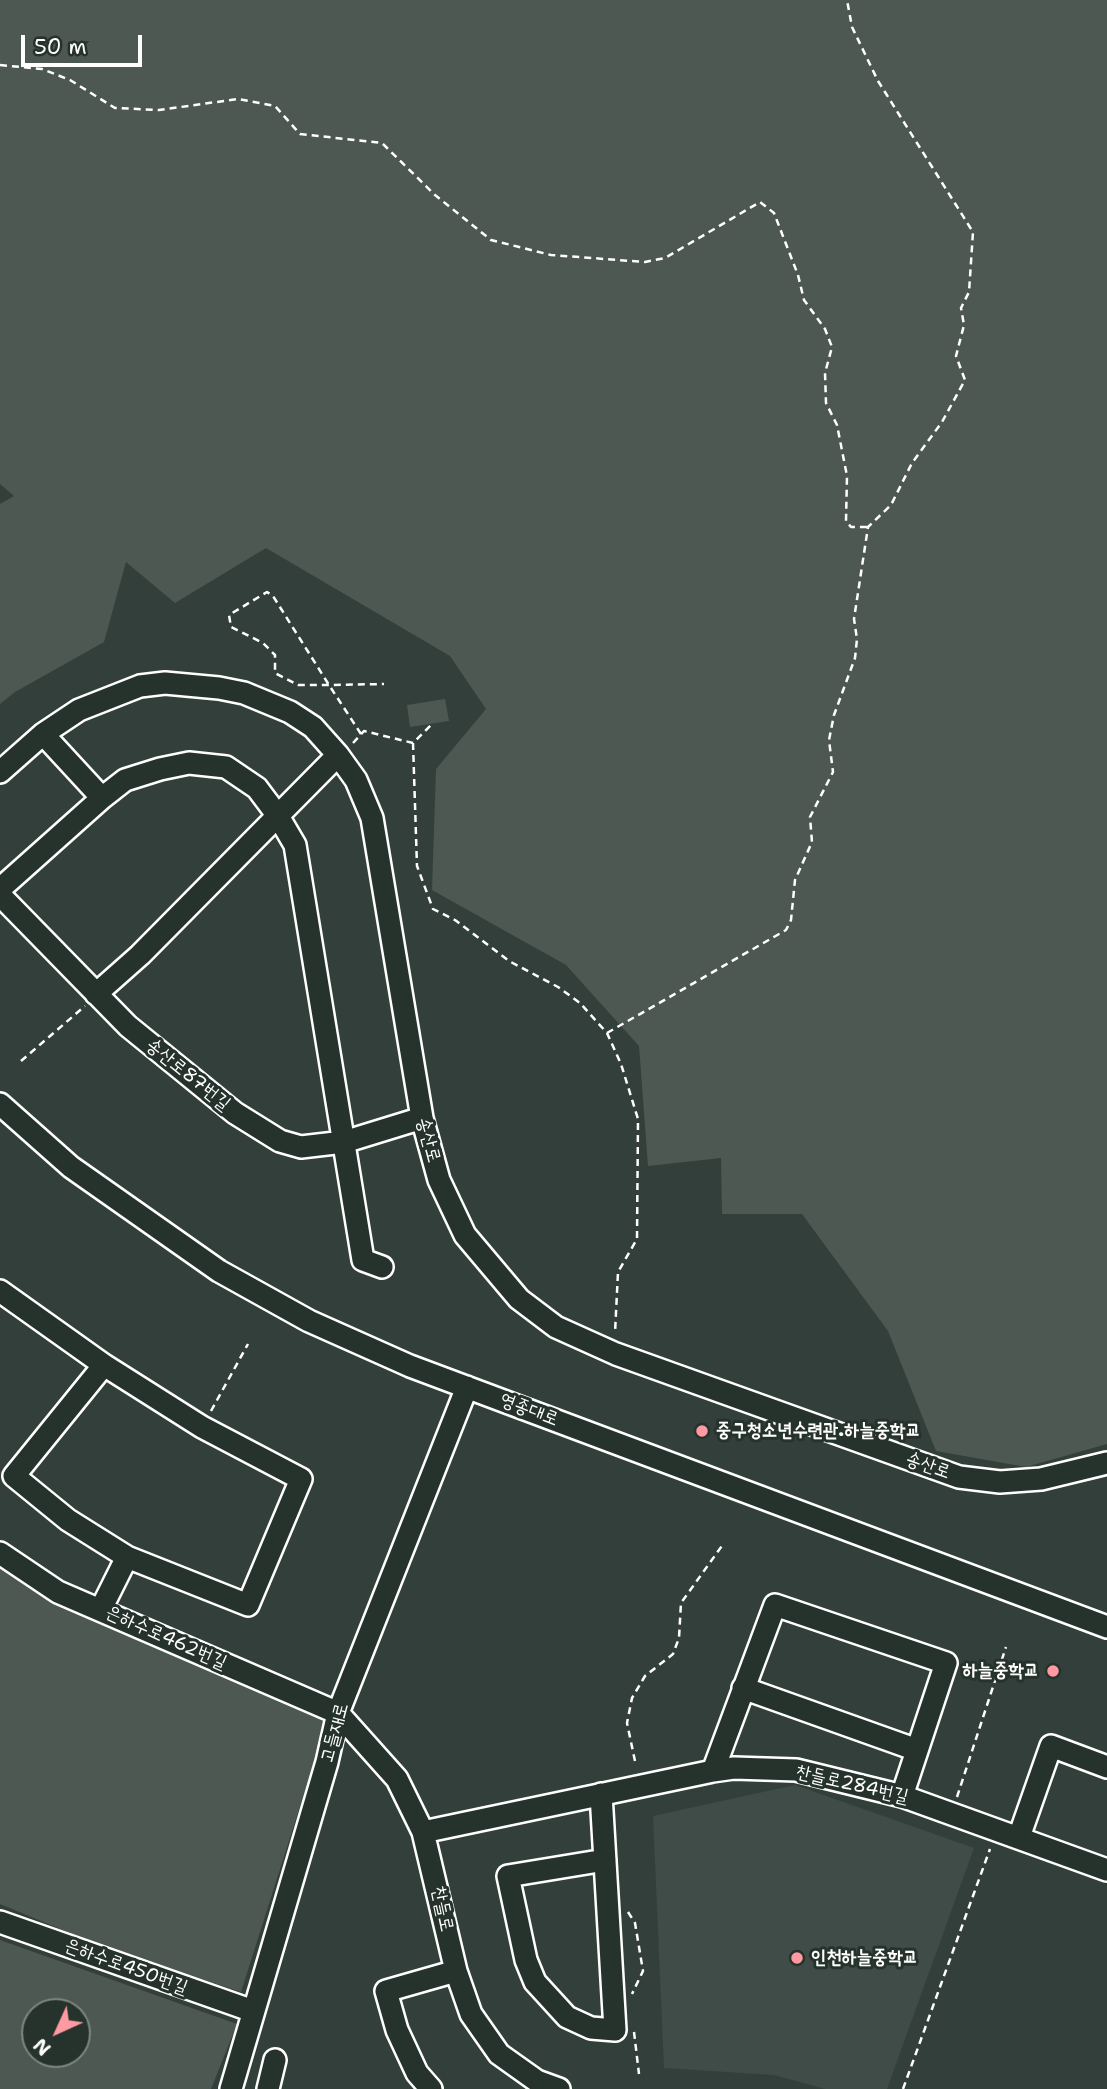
<!DOCTYPE html>
<meta charset="utf-8">
<style>
body{margin:0}
#map{position:relative;width:1107px;height:2089px;overflow:hidden;background:#333f3a;font-family:"Shantell Sans",sans-serif}
canvas{display:block}
.north{position:absolute;left:21px;top:1998px;width:70px;height:70px;box-sizing:border-box;background:#26332d;border:2px solid #7d8581;border-radius:50%;rotate:225deg;font-size:19px;font-weight:700;line-height:28px;text-align:center;color:#fff}
.north::after{content:'';display:block;margin:auto;width:24px;height:32px;background:#ff9aa2;clip-path:polygon(50% 0,100% 100%,50% 72%,0 100%)}
.scale{position:absolute;left:21px;top:35px;width:121px;height:32px;box-sizing:border-box;border:4px solid #fff;border-top:0;padding-left:9px;font-size:21px;line-height:24px;white-space:nowrap;color:#fff;-webkit-text-stroke:5px #26332d;paint-order:stroke}
</style>
<div id="map">
<canvas width="1107" height="2089"></canvas>
<div class="north">N</div>
<div class="scale">50 m</div>
</div>
<script>
const ctx = document.querySelector('canvas').getContext('2d');
ctx.lineJoin = 'round';
function paint(path, color) { ctx.fillStyle = color; ctx.fill(path, 'evenodd'); }
const poly = rows => new Path2D(rows.map(r => 'M' + r).join(''));
function trace(path, color, width, dash) { ctx.strokeStyle = color; ctx.lineWidth = width; ctx.lineCap = dash ? 'butt' : 'round'; ctx.setLineDash(dash || []); ctx.stroke(path); }
function label(font, color, halo, rows, align = 'center') {
  ctx.font = font + ' "Shantell Sans","Poor Story",sans-serif'; ctx.lineWidth = 6; ctx.setLineDash([]); ctx.textBaseline = 'middle'; ctx.strokeStyle = halo; ctx.fillStyle = color; for (const [text, x, y, turn = 0] of rows) {
    ctx.save(); ctx.translate(x, y); ctx.rotate((+turn || 0) * Math.PI / 180); ctx.textAlign = isNaN(turn) ? turn : align; if (halo) ctx.strokeText(text, 0, 0); ctx.fillText(text, 0, 0); ctx.restore();
  }
}
paint(poly([
 [795,1785,974,1848,887,2089,825,2089,774,2075,664,2068,653,1816]
]), '#404c47');
paint(poly([
 [0,0,1107,0,1107,1444,1026,1467,936,1451,888,1331,802,1214,722,1214,721,1158,648,1166,639,1046,566,965,432,890,436,769,486,709,450,656,266,548,175,603,126,562,104,642,15,692,0,704,0,504,14,496,0,484],
 [445,699,449,721,410,727,407,705],
 [0,1568,56,1605,328,1718,241,1992,104,1947,0,1904],
 [0,1940,237,2024,211,2089,0,2089],
 [35,2012,77,2012,77,2054,35,2054]
]), '#4d5853');
const minor = poly([
 [0,772,43,734,79,710,140,686,165,683,219,688,244,693,290,712,313,727,338,755,356,780,372,818,422,1118,439,1180,465,1235,519,1299,556,1327,616,1354,959,1477,1000,1482,1041,1479,1107,1463],
 [102,798,125,780,160,769,189,763,226,767,257,788,278,816,295,845,363,1260,382,1267],
 [0,889,102,798,43,734],
 [0,895,128,1026,235,1113,280,1141,301,1147,344,1142,422,1118],
 [96,994,140,955,338,755],
 [0,1104,71,1167,219,1271,309,1321,410,1366,1107,1627],
 [0,1291,104,1365,202,1427,301,1479,248,1605,127,1557],
 [0,1553,58,1592,338,1713,397,1779,423,1832,456,1971,471,2014,499,2054,537,2081,559,2089],
 [101,1609,127,1557,68,1520,14,1476,104,1365],
 [743,1688,917,1750],
 [713,1771,775,1605,946,1663,902,1796],
 [601,1794,615,2030,591,2028,567,2017,535,1982,526,1960,508,1876,605,1860],
 [423,1832,713,1771,734,1768,796,1770,902,1796,1107,1870],
 [1019,1837,1051,1746,1107,1767],
 [0,1922,253,2011],
 [231,2089,327,1762,338,1713,467,1387],
 [268,2089,275,2060],
 [431,2089,417,2073,397,2030,386,1991,456,1971]
]);
trace(minor, '#fff', 26);
trace(poly([
 [0,65,42,69,70,80,115,108,159,110,238,99,275,106,300,134,382,143,435,195,491,240,551,255,645,262,665,258,760,202,774,213,798,275,804,300,825,329,832,347,825,373,826,403,837,425,847,476,846,521,851,527,868,527],
 [361,734,329,685,273,596,267,592,229,615,231,627,263,643,275,655,275,673,298,685,329,685,384,684],
 [353,743,364,731,413,743,432,724],
 [413,743,417,866,433,909,455,920,509,961,558,987,580,1003,607,1033,621,1064,638,1119,637,1239,618,1272,615,1333],
 [607,1033,786,930,791,920,795,880,812,842,810,817,833,772,829,740,834,715,855,658,857,639,854,619,868,527,891,505,912,463,942,422,965,380,956,356,964,325,961,308,969,292,973,232,878,81,852,27,847,0],
 [21,1061,85,1006],
 [211,1411,248,1344],
 [635,1761,627,1723,632,1698,645,1676,673,1654,679,1638,681,1603,724,1543],
 [957,1797,1006,1647],
 [628,1912,635,1923,643,1971,632,1994],
 [634,2032,639,2074],
 [903,2089,990,1849]
]), '#fff', 2.5, [7, 5]);
trace(minor, '#26332d', 21);
for (const [x, y, r, color] of [
 [702,1431,7,"#ff9aa2"],
 [1053,1671,7,"#ff9aa2"],
 [797,1958,7,"#ff9aa2"]
]) { const dot = new Path2D(); dot.arc(x, y, r, 0, 2 * Math.PI); ctx.fillStyle = color; ctx.fill(dot); trace(dot, '#26332d', 2.5); }
label('19px', '#fff', '#26332d', [
 ["송산로87번길",188,1075,39],
 ["송산로",428,1140,75],
 ["영종대로",529,1410,21],
 ["송산로",928,1466,19],
 ["은하수로462번길",166,1638,24],
 ["고들재로",335,1733,-75],
 ["찬들로284번길",852,1785,13],
 ["찬들로",442,1909,78],
 ["은하수로450번길",126,1967,20]
]);
label('bold 19px', '#fff', '#26332d', [
 ["중구청소년수련관.하늘중학교",716,1431],
 ["하늘중학교",1039,1671,"right"],
 ["인천하늘중학교",811,1958]
], 'left');
</script>
